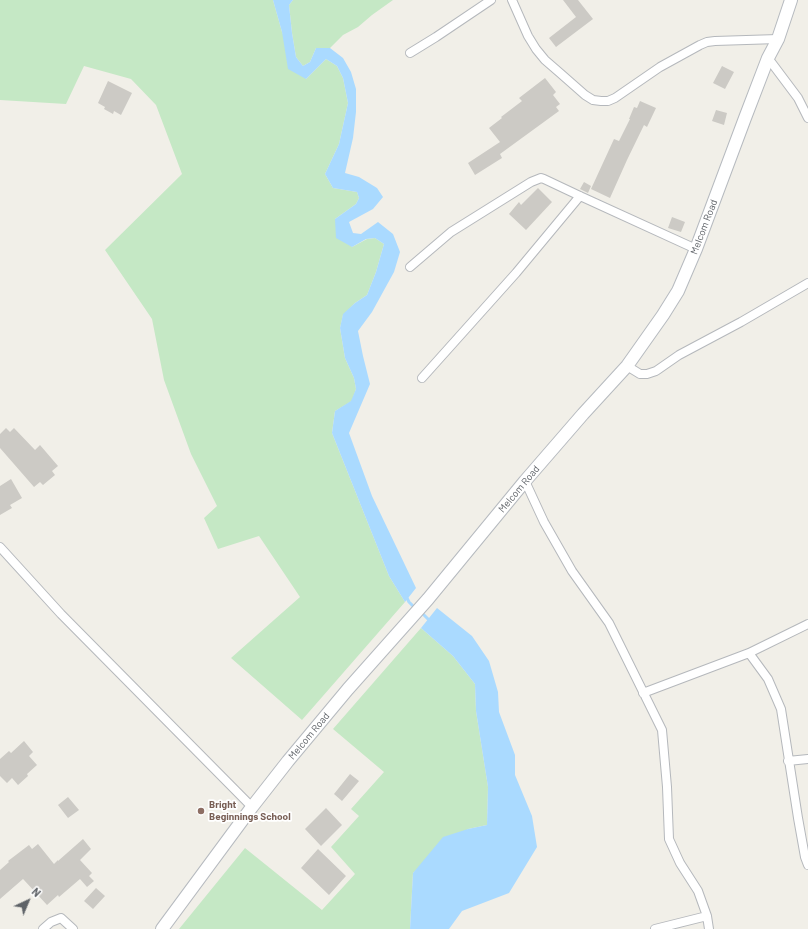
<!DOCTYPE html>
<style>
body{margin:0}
#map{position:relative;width:808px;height:929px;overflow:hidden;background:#f1efe8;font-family:Barlow,sans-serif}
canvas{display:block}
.north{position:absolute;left:8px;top:881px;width:40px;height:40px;-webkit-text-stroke:3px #fff;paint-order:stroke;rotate:44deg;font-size:11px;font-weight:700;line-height:16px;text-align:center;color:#5f6368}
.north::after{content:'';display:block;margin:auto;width:14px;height:18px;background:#5f6368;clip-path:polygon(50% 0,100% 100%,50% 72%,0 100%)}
</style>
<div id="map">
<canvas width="808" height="929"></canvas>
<div class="north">N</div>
</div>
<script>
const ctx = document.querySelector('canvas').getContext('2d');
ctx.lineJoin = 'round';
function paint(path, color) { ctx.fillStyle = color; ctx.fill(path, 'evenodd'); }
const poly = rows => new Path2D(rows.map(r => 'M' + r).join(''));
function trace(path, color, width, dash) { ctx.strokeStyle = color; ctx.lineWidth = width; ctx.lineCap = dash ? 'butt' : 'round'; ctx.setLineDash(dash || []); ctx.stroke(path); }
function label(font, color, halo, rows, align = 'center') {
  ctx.font = font + ' Barlow,sans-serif'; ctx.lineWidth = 3.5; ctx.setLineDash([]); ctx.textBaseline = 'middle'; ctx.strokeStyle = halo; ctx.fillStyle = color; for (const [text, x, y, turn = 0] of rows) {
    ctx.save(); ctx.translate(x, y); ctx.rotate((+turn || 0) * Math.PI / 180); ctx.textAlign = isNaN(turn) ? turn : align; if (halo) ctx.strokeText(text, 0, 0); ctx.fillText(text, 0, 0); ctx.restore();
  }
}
paint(poly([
 [0,0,273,0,282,32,306,79,326,59,337,66,343,78,348,103,339,144,325,174,333,188,357,192,359,198,356,204,335,219,352,247,367,239,375,238,384,244,376,272,367,295,355,303,343,315,340,328,345,358,354,378,356,389,352,401,335,411,332,433,389,576,405,602,302,720,231,658,300,597,259,536,218,549,204,518,217,506,191,454,164,380,152,319,105,250,182,174,156,105,131,79,84,66,66,104,0,100],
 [293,0,393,0,372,15,358,27,343,35,330,48,316,48,310,62,303,66,296,57,292,33,289,5],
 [421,628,453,656,475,684,476,711,488,787,487,825,468,829,413,873,410,929,179,929,245,848,322,910,355,874,331,847,359,816,351,809,384,772,333,729]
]), '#c5e8c5');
paint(poly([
 [273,0,293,0,289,5,292,33,296,57,303,66,310,62,316,48,330,48,343,58,351,72,356,89,356,112,353,138,345,173,359,177,377,188,383,197,373,209,349,222,353,233,361,234,378,222,393,234,400,252,394,272,372,312,358,331,363,356,370,384,349,433,372,496,416,588,405,602,389,576,332,433,335,411,351,401,356,389,354,378,345,358,340,328,343,314,355,303,367,295,376,272,384,244,375,238,366,239,352,247,336,238,335,219,356,204,359,198,357,192,333,188,325,174,339,144,348,103,343,78,337,66,326,59,306,79,288,69,282,32],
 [437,608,472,636,489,661,498,692,499,712,515,755,515,775,532,816,537,847,509,893,462,911,449,929,410,929,413,873,443,837,468,829,487,825,488,787,476,711,475,684,453,656,421,628]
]), '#aadaff');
trace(poly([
 [406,596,409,602,416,609],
 [421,612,430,621]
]), '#aadaff', 3);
paint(poly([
 [563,0,578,0,593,19,556,47,549,38,576,17],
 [722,66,734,72,725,89,713,83],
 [545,78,556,92,553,95,560,104,556,107,559,111,500,154,502,158,475,175,468,163,500,142,489,128,502,118,501,117,522,101,519,98],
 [108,81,132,93,121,115,114,111,113,114,104,109,105,107,98,103],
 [640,101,656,108,647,127,644,125,627,160,610,198,591,189,614,139,619,141,630,119,629,119,634,107,637,108],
 [716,110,727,113,724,125,712,121],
 [584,182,591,186,588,193,580,189],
 [538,188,552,202,526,230,509,214,519,202,521,205],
 [672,217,685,222,681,232,668,228],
 [6,428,10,432,14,428,35,450,40,445,58,466,52,471,55,475,43,485,40,482,34,487,0,448,0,434],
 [11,479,22,498,10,505,12,508,0,515,0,486],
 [24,741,33,752,29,756,37,765,27,774,28,776,18,785,12,778,7,783,0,776,0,759,9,751,11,753],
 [350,774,359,781,342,801,334,794],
 [68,797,79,810,68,818,58,805],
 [326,808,342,825,321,846,305,829],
 [83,839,91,849,80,860,92,873,89,876,94,881,87,887,80,879,59,897,58,895,47,905,24,880,23,879,0,899,0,870,9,862,8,861,29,845,32,849,38,844,54,864,58,860,58,861],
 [318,849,346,876,329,895,301,868],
 [96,888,105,896,93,909,84,901]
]), '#cccac5');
const street = poly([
 [512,0,528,36,536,49,545,60,560,73,585,95,593,100,601,101,608,101,615,98,660,67,700,45,707,42,715,41,778,39],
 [410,53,436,37,491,0],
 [768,58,798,98,808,118],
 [410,267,451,232,531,182,541,178,544,179,580,196,696,249],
 [627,366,640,374,647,374,656,371,679,355,741,322,808,283],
 [422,378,516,273,580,196],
 [525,481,544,522,572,571,609,623,662,730,667,787,669,839,680,863,698,891,707,916,709,929],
 [0,547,61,614,252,807],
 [749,653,768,679,781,709,798,818,805,857,808,865],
 [643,693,749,653,808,624],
 [788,761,808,759],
 [43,929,51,922,61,918,73,929],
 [655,929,707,916]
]);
const secondary = poly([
 [162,929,252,807,288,761,348,689,428,599,525,481,583,414,627,366,663,315,678,291,696,249,745,118,768,58,778,39,791,0]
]);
trace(street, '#b5b8bc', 10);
trace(secondary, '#b6babf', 14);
trace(street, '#fff', 8);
trace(secondary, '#fff', 12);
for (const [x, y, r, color] of [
 [201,811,4,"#8d6e63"]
]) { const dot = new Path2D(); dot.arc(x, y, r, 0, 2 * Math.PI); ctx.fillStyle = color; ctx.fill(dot); trace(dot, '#fff', 1.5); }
label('10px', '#5f6368', '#fff', [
 ["Melcom Road",704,227,-69],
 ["Melcom Road",519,489,-50],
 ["Melcom Road",309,736,-50]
]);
label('bold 10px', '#785e54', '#fff', [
 ["Bright",209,805],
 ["Beginnings School",209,817]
], 'left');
</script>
